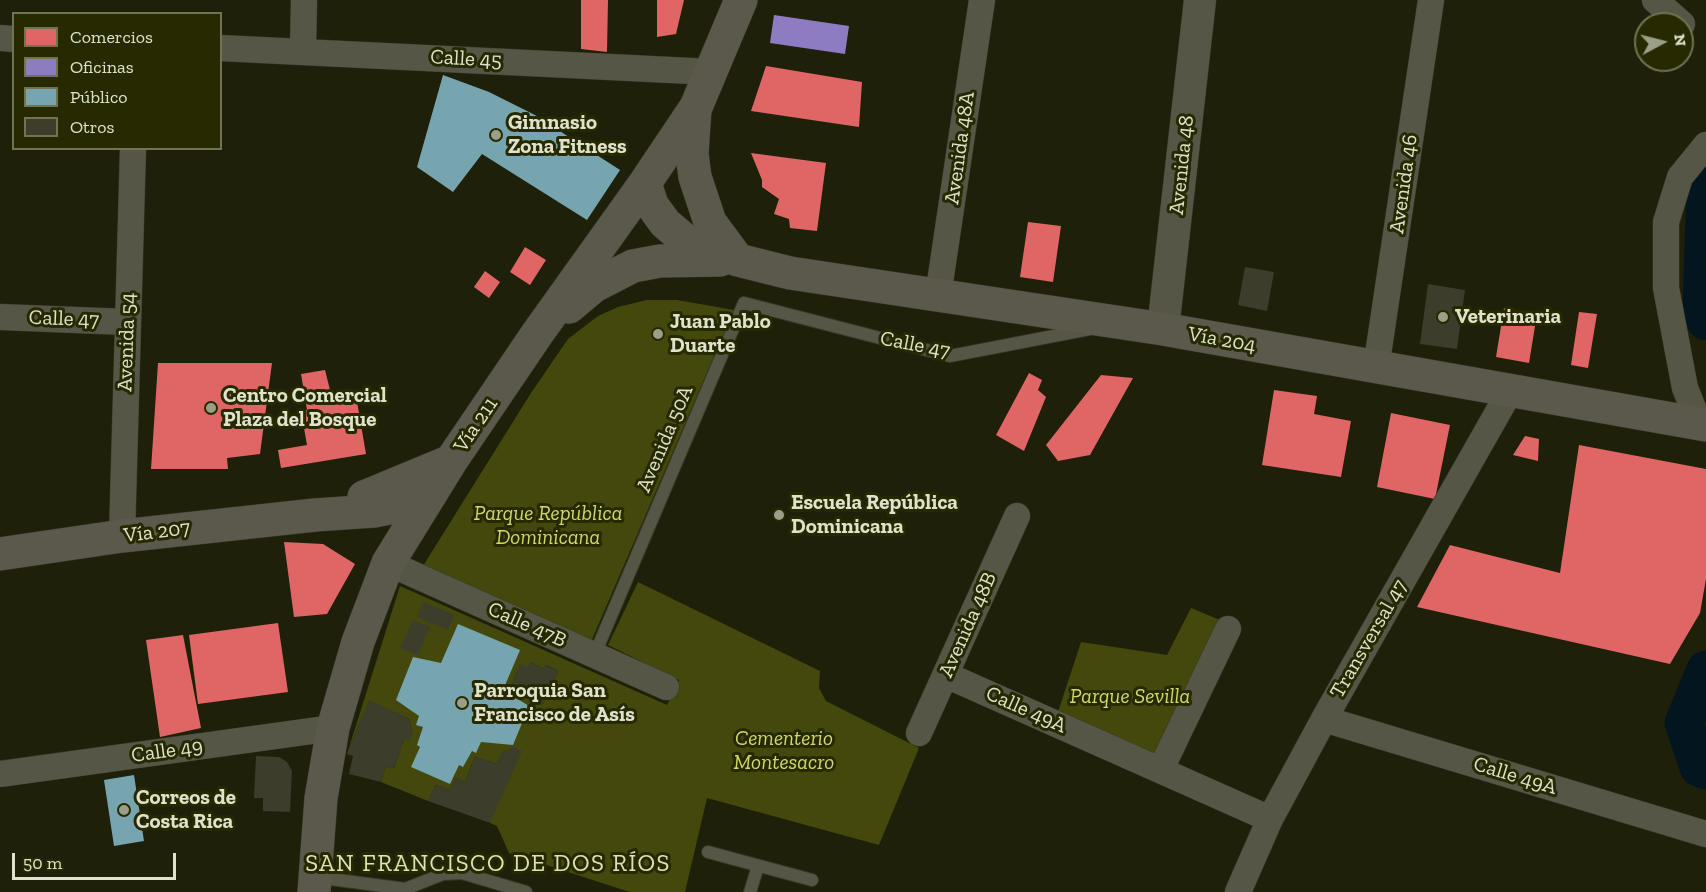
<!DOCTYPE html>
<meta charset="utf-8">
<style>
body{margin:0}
#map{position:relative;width:1706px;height:892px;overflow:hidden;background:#1f2009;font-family:"Zilla Slab",serif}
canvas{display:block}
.legend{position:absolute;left:12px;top:12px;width:210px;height:138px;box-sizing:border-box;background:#272900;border:2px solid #717352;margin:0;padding:8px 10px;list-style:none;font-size:18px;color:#e0e3cc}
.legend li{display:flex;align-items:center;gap:12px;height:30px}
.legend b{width:30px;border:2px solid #717352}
.north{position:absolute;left:1634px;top:12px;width:60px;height:60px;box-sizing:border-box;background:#272900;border:2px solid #717352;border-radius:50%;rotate:83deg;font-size:16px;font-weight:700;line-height:24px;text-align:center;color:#e0e3cc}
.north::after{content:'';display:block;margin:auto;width:21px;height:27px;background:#9c9f88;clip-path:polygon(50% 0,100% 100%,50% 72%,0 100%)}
.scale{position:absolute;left:12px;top:853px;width:164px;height:27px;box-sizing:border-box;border:3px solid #e0e3cc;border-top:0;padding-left:8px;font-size:18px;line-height:21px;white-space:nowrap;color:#e0e3cc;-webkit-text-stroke:4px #272900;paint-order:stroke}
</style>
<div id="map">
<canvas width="1706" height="892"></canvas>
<ul class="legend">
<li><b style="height:16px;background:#e06666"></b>Comercios</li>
<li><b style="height:16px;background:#8e7cc3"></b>Oficinas</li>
<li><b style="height:16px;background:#76a5af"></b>Público</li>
<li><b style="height:16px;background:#3c3d2a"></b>Otros</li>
</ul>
<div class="north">N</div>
<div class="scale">50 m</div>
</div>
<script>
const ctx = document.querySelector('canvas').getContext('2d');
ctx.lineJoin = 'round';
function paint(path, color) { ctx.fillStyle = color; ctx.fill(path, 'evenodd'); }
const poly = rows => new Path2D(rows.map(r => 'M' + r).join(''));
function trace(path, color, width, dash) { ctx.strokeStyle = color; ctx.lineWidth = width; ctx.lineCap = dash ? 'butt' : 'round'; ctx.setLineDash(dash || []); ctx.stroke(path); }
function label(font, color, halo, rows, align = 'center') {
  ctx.font = font + ' "Zilla Slab",serif'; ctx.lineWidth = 6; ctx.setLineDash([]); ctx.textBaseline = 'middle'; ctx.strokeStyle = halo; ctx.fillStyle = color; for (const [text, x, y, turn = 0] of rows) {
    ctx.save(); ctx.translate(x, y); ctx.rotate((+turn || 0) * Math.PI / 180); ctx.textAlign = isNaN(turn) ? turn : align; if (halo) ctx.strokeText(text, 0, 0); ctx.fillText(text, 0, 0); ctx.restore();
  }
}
paint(poly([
 [647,300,677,300,734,310,590,644,423,566,531,393,568,339,598,316,618,307],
 [638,582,820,671,819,688,826,701,919,748,879,845,707,798,685,892,630,892,509,853,497,826,490,823,507,752,503,751,497,764,475,757,465,782,456,778,450,790,436,785,428,801,381,782,386,766,394,768,404,739,409,740,412,732,409,719,369,701,347,754,400,586,667,705,679,680,608,645],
 [531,662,543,669,546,665,558,671,543,704,510,689,520,665,528,668],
 [1191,608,1220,620,1154,759,1057,715,1081,642,1167,655]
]), '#45480c');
paint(poly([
 [581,0,608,0,607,52,581,49],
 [657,0,684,0,676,34,657,37],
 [766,66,862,82,859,127,751,111],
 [751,153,826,163,817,231,790,228,789,219,774,214,779,199,762,187,762,180],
 [1028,222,1061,226,1053,282,1020,277],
 [525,247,546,260,530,285,510,272],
 [485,271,500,282,489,298,474,287],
 [1504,308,1537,314,1529,363,1496,357],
 [1579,312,1597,314,1588,368,1571,365],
 [158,363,272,363,260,454,227,458,228,469,151,469],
 [325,370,331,394,355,390,366,454,281,468,278,450,307,445,301,411,307,410,301,374],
 [1029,373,1042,380,1038,390,1046,397,1024,451,996,435],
 [1101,375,1133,378,1090,455,1058,461,1046,445],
 [1274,390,1317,396,1314,414,1351,421,1341,477,1262,465],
 [1391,413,1450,425,1435,499,1377,487],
 [1525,436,1539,439,1538,461,1513,455],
 [1579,445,1706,469,1706,579,1700,613,1670,664,1417,607,1450,545,1560,573],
 [284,542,323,544,355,564,327,614,294,617],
 [278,623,288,692,198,704,189,635],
 [183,635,201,728,160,737,146,640]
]), '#e06666');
paint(poly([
 [774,15,849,26,845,54,770,43]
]), '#8e7cc3');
paint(poly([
 [443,75,489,92,535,115,620,170,587,220,482,154,453,192,417,167],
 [458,624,520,650,503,690,529,706,513,745,481,742,476,753,472,751,463,767,459,765,450,784,411,767,420,747,417,745,423,727,416,725,419,716,396,700,413,657,441,663],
 [134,775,144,841,114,846,104,780]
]), '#76a5af');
trace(poly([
 [1706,185,1702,309,1706,321],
 [1706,670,1684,723,1699,767,1706,770]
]), '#031620', 39);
paint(poly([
 [1245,267,1274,272,1267,311,1238,305],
 [1428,284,1465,290,1457,349,1420,344],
 [423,602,454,615,448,630,417,617],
 [413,620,430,627,418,655,400,648],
 [531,662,543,669,545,665,558,671,543,705,510,689,520,664,528,668],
 [369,700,409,719,412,732,409,741,404,739,394,768,386,766,381,782,349,774,353,756,347,754],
 [512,746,522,751,490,823,428,801,436,785,450,790,456,778,465,782,475,757,497,764,503,750,507,752],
 [256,756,279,757,287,762,292,771,290,812,263,811,263,798,254,798]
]), '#3c3d2a');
const service = poly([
 [594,656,744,303,950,356,1090,329],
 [708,852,812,880],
 [316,877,405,889,443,874,462,873,526,892],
 [750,892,758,866]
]);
const minor = poly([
 [1655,0,1682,24],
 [0,38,14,39],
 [220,48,712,72],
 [303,51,304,0],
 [938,296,982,0],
 [0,317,127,322],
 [1376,368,1431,0],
 [1699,423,1685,388,1666,288,1666,222,1680,177,1706,145],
 [122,536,133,148],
 [388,563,666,687],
 [946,675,1270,819],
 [1324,719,1706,834],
 [919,733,1017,516],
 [1161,769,1228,629],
 [0,774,333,728],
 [1238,892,1270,819,1324,719,1510,391]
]);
const tertiary = poly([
 [1163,329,1200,0]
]);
const secondary = poly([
 [695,109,692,154,695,177,710,222,738,260],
 [645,183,652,205,665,223,685,240,738,260,790,273,1163,329,1706,425],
 [569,307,594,286,633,266,660,261,720,260],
 [364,497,451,461],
 [0,554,122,536,315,515,374,511,426,501],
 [314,892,321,798,333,728,358,642,388,563,451,461,537,334,645,183,696,107,741,0]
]);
trace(service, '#39392a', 14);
trace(minor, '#39392a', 27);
trace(tertiary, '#39392a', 33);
trace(secondary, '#39392a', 34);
trace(service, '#555645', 12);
trace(minor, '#555645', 26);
trace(tertiary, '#555645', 32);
trace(secondary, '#5b594b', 33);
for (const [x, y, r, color] of [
 [496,135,6,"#9c9f88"],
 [1443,317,6,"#9c9f88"],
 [658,334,6,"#9c9f88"],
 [211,408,6,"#9c9f88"],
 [779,515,6,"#9c9f88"],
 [462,703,6,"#9c9f88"],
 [124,810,6,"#9c9f88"]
]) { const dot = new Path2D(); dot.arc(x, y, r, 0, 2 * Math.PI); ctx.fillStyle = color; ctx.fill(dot); trace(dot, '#272900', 2); }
label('21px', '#e0e3cc', '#272900', [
 ["Calle 45",466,59,3],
 ["Avenida 48A",960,148,-82],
 ["Avenida 48",1182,165,-84],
 ["Avenida 46",1404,184,-82],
 ["Calle 47",64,319,2],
 ["Vía 204",1222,340,10],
 ["Avenida 54",127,342,-88],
 ["Calle 47",915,345,11],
 ["Vía 211",476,425,-56],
 ["Avenida 50A",665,439,-67],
 ["Vía 207",157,532,-7],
 ["Calle 47B",527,625,24],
 ["Avenida 48B",968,625,-66],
 ["Transversal 47",1369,639,-60],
 ["Calle 49A",1026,710,24],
 ["Calle 49",167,751,-8],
 ["Calle 49A",1515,776,17]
]);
label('bold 21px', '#e0e3cc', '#272900', [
 ["Gimnasio",508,123],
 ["Zona Fitness",508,147],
 ["Veterinaria",1455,317],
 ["Juan Pablo",670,322],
 ["Duarte",670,346],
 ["Centro Comercial",223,396],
 ["Plaza del Bosque",223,420],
 ["Escuela República",791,503],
 ["Dominicana",791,527],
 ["Parroquia San",474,691],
 ["Francisco de Asís",474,715],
 ["Correos de",136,798],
 ["Costa Rica",136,822]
], 'left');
label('italic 21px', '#d1d967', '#272900', [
 ["Parque República",548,514],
 ["Dominicana",548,538],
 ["Parque Sevilla",1130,697],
 ["Cementerio",784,739],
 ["Montesacro",784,763]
]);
ctx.letterSpacing = '1.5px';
label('24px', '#dee3b4', '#272900', [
 ["SAN FRANCISCO DE DOS RÍOS",488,864]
]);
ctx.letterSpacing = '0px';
</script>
